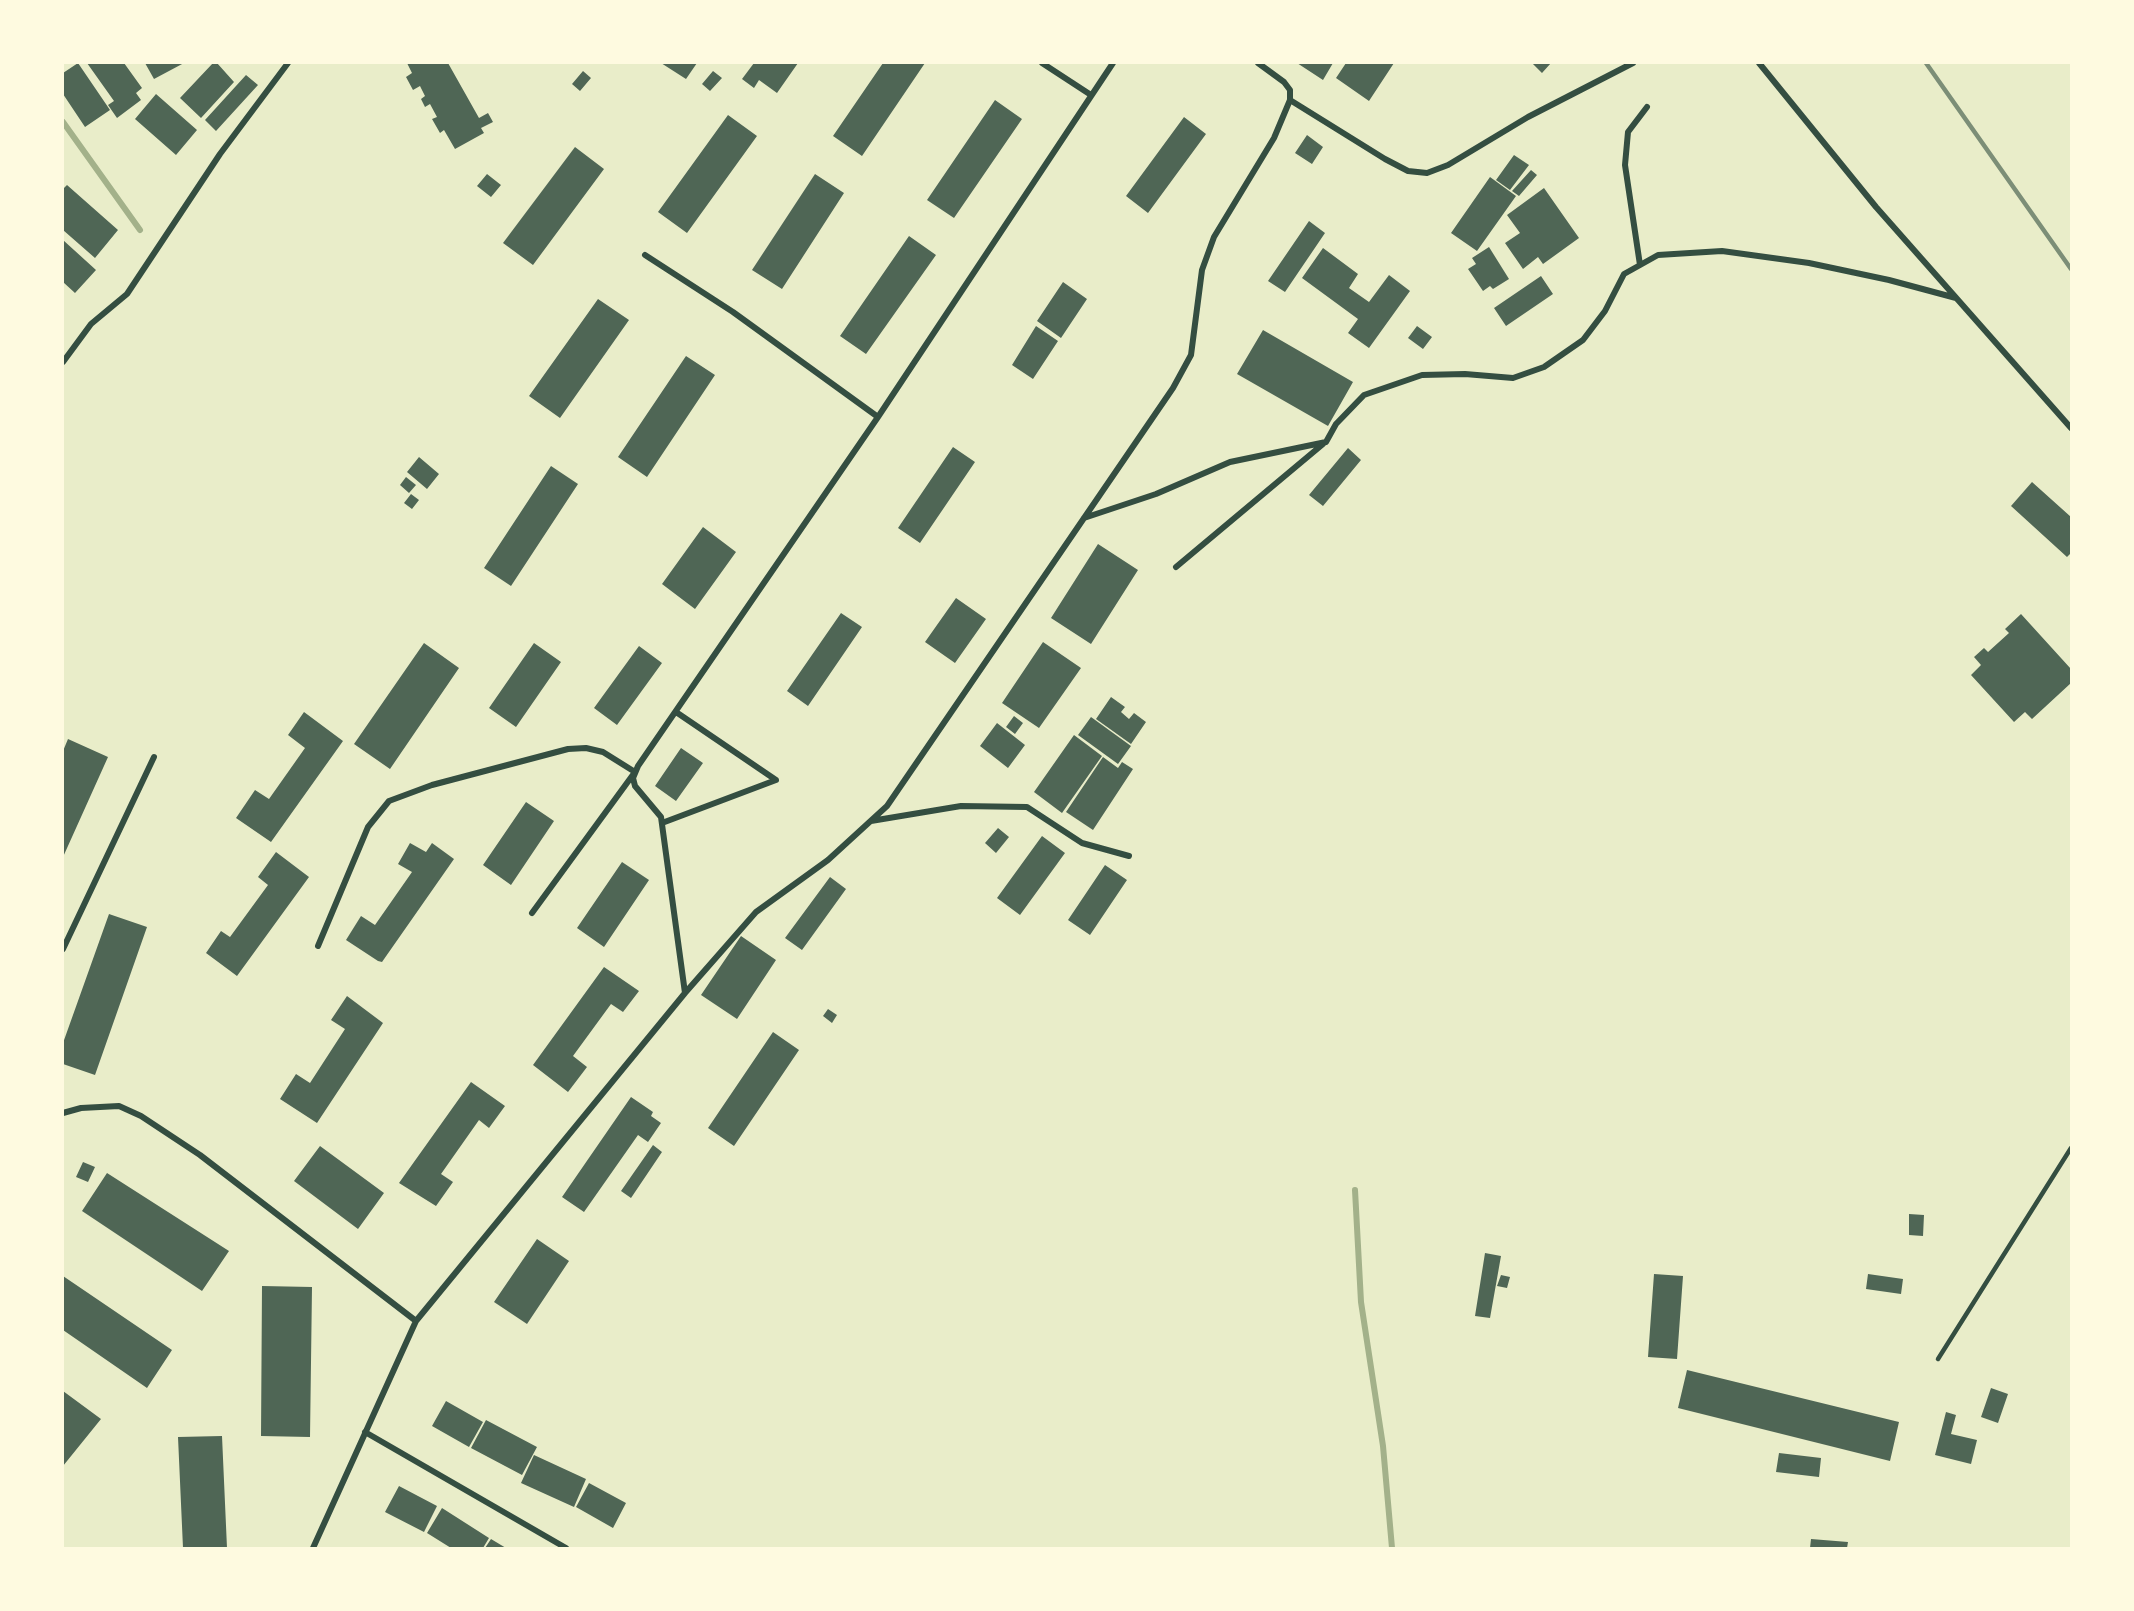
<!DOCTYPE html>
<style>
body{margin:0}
#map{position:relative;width:2134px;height:1611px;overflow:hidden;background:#e9edc9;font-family:"Fira Sans Condensed",sans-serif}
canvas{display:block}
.frame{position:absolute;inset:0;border:64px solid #fefae0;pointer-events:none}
</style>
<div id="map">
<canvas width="2134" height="1611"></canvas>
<div class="frame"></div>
</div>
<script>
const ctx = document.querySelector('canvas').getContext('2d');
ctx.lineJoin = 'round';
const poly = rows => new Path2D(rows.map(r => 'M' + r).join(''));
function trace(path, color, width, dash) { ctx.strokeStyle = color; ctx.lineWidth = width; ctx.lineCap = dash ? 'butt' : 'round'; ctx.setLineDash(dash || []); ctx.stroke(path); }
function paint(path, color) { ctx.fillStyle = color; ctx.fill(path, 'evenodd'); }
trace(poly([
 [63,122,140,230],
 [1355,1190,1361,1302,1383,1446,1392,1548]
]), '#a3b18a', 6);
paint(poly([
 [78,63,110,110,85,127,63,94,63,73],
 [87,63,124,63,142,88,136,93,141,100,117,118,108,105,114,101],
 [145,63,184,63,154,79],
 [213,63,217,63,234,82,201,118,180,98],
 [407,63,448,63,479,118,488,113,493,122,481,128,484,133,455,149,444,130,440,133,432,119,437,117,430,104,425,107,421,99,425,96,420,86,413,90,406,77,412,73],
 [661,63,697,63,686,79],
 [754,63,798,63,777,93,759,80,754,88,742,79],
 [883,63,925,63,862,156,833,136],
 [1297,63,1333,63,1323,80],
 [1346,63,1394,63,1369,101,1336,78],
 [1532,63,1551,63,1542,73],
 [583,71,591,78,580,91,572,84],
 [713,71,722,78,710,91,702,84],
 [246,75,258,85,216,131,205,120],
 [156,94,197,130,176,155,135,119],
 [995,100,1022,119,954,218,927,200],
 [728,115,757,136,687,233,658,212],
 [1184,117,1206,134,1148,213,1126,196],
 [1307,135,1323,147,1312,164,1295,153],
 [575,147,604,169,533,265,503,243],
 [1514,155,1529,165,1510,190,1496,180],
 [1531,170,1537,175,1519,196,1512,191],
 [487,174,501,185,491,197,477,186],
 [815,174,844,193,782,289,752,270],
 [1490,177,1516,196,1477,251,1451,233],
 [67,185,118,230,95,258,63,230,63,189],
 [1544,188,1579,238,1543,264,1538,257,1523,269,1505,243,1520,233,1507,215],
 [1309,221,1325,233,1285,292,1268,281],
 [909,236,936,255,866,354,840,336],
 [63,240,96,270,75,293,63,282],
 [1489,247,1509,279,1493,289,1490,286,1483,291,1468,269,1476,264,1472,258],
 [1323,248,1358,274,1349,288,1369,302,1389,275,1410,291,1369,348,1348,333,1358,319,1302,278],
 [1541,276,1553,294,1506,326,1494,308],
 [1063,282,1087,299,1061,338,1037,321],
 [598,299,629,320,560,418,529,396],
 [1036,326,1058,341,1033,379,1012,365],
 [1417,326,1432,337,1423,349,1408,338],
 [1263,330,1353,382,1328,426,1237,374],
 [686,356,715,375,647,477,618,457],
 [953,447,975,462,920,543,898,528],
 [1348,448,1361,460,1323,506,1309,495],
 [419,457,439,474,427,489,407,472],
 [551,466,578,484,511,586,484,568],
 [406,477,416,485,409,493,400,485],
 [2032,482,2071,517,2071,553,2067,557,2011,506],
 [411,494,419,500,412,509,404,503],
 [703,527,736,552,695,609,662,584],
 [1098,544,1138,570,1091,644,1051,618],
 [956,598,986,619,955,663,925,642],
 [841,613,862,627,808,706,787,691],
 [2021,614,2071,669,2071,683,2032,719,2025,712,2014,722,1971,675,1981,665,1974,657,1984,648,1988,652,2009,633,2005,629],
 [1043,642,1081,668,1039,728,1002,703],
 [424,643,459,668,390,769,354,744],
 [534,643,561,662,516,727,489,708],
 [639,646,662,663,617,725,594,708],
 [1111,697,1125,707,1121,712,1129,719,1134,713,1146,722,1131,744,1096,719],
 [304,712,343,741,271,842,236,818,255,790,269,799,305,748,288,735],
 [1014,716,1023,723,1015,734,1006,727],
 [1091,717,1131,746,1118,764,1078,735],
 [997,723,1025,745,1008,768,980,746],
 [1074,735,1102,756,1062,813,1034,792],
 [68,739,108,757,63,857,63,751],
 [681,748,703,763,676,801,655,786],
 [1103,757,1118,768,1122,762,1133,769,1093,830,1066,812],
 [526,802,554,821,511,885,483,865],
 [998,828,1009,837,996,853,985,843],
 [1042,836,1065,853,1020,915,997,898],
 [410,843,426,852,432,843,454,859,382,962,378,961,346,940,361,916,375,925,412,872,398,864],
 [276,852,309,877,237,976,206,953,221,931,230,937,268,885,258,877],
 [622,862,649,880,604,947,577,928],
 [1105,865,1127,880,1090,935,1068,920],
 [830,877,846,889,802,950,785,938],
 [109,914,147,927,95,1075,63,1064,63,1043],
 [741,936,776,960,737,1019,701,995],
 [604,967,639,991,623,1012,611,1004,573,1056,587,1067,568,1092,533,1065],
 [347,996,383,1023,317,1123,280,1099,296,1074,310,1083,345,1029,331,1020],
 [828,1009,837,1015,832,1023,823,1016],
 [773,1032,799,1050,734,1146,708,1128],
 [471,1082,505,1106,489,1128,479,1120,441,1174,453,1182,436,1206,399,1183],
 [631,1097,653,1112,651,1116,661,1123,648,1142,638,1135,584,1212,562,1197],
 [653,1145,662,1152,631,1198,621,1191],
 [320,1146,384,1193,358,1229,294,1181],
 [83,1162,95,1167,88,1182,76,1177],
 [107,1173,229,1251,202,1291,82,1211],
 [1909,1214,1924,1215,1923,1236,1909,1235],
 [537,1239,569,1261,527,1324,494,1302],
 [1485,1253,1501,1256,1490,1318,1475,1316],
 [1654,1274,1683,1276,1677,1359,1648,1357],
 [1868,1274,1903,1279,1901,1294,1866,1289],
 [1501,1275,1510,1277,1507,1288,1497,1286],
 [63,1276,172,1350,147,1388,63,1330],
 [262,1286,312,1287,310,1437,261,1436],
 [1687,1370,1899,1422,1890,1461,1678,1408],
 [1991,1388,2008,1394,1998,1423,1981,1417],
 [63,1391,101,1419,63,1466],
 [446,1401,483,1422,469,1447,432,1426],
 [1946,1412,1956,1415,1951,1434,1977,1440,1971,1464,1935,1455],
 [486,1420,537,1447,522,1475,471,1448],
 [222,1436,227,1548,183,1548,178,1437],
 [1779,1453,1821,1458,1819,1477,1776,1472],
 [534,1455,586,1479,574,1507,521,1483],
 [589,1483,626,1503,613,1528,576,1507],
 [399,1486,437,1506,424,1532,385,1512],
 [442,1508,489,1538,483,1548,451,1548,427,1533],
 [491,1539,506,1548,485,1548],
 [1811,1539,1848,1542,1847,1548,1810,1548]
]), '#4f6655');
trace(poly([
 [1938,1359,2071,1148]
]), '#344e41', 4.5);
trace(poly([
 [1042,63,1091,95],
 [1759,63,1876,207,2071,428],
 [1290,100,1385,159,1408,171,1427,173,1448,165,1528,117,1633,63],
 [645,255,733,312,878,417],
 [1640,265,1625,165,1628,132,1647,107],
 [63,362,91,324,127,294,220,154,288,63],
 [1084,518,1156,494,1230,462,1326,442,1336,424,1364,395,1422,375,1465,374,1513,378,1544,367,1583,340,1605,311,1624,274,1658,255,1722,251,1809,263,1889,280,1956,298],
 [1176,567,1323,444],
 [871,821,961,806,1027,807,1082,843,1129,856],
 [662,823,776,780,676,712],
 [318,946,368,827,389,801,432,785,568,749,586,748,603,752,635,772,532,913],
 [63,949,154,757],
 [685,993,756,912,828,860,887,806,1173,388,1191,355,1202,270,1214,237,1274,138,1290,100,1290,90,1284,82,1258,63],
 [63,1113,81,1108,119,1106,141,1116,200,1155,416,1321],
 [365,1432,566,1548],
 [313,1548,416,1321,685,993,661,817,635,786,633,778,638,766,878,417,1113,63]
]), '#344e41', 6);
trace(poly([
 [1926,63,2071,269]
]), '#7c8e77', 4.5);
</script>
